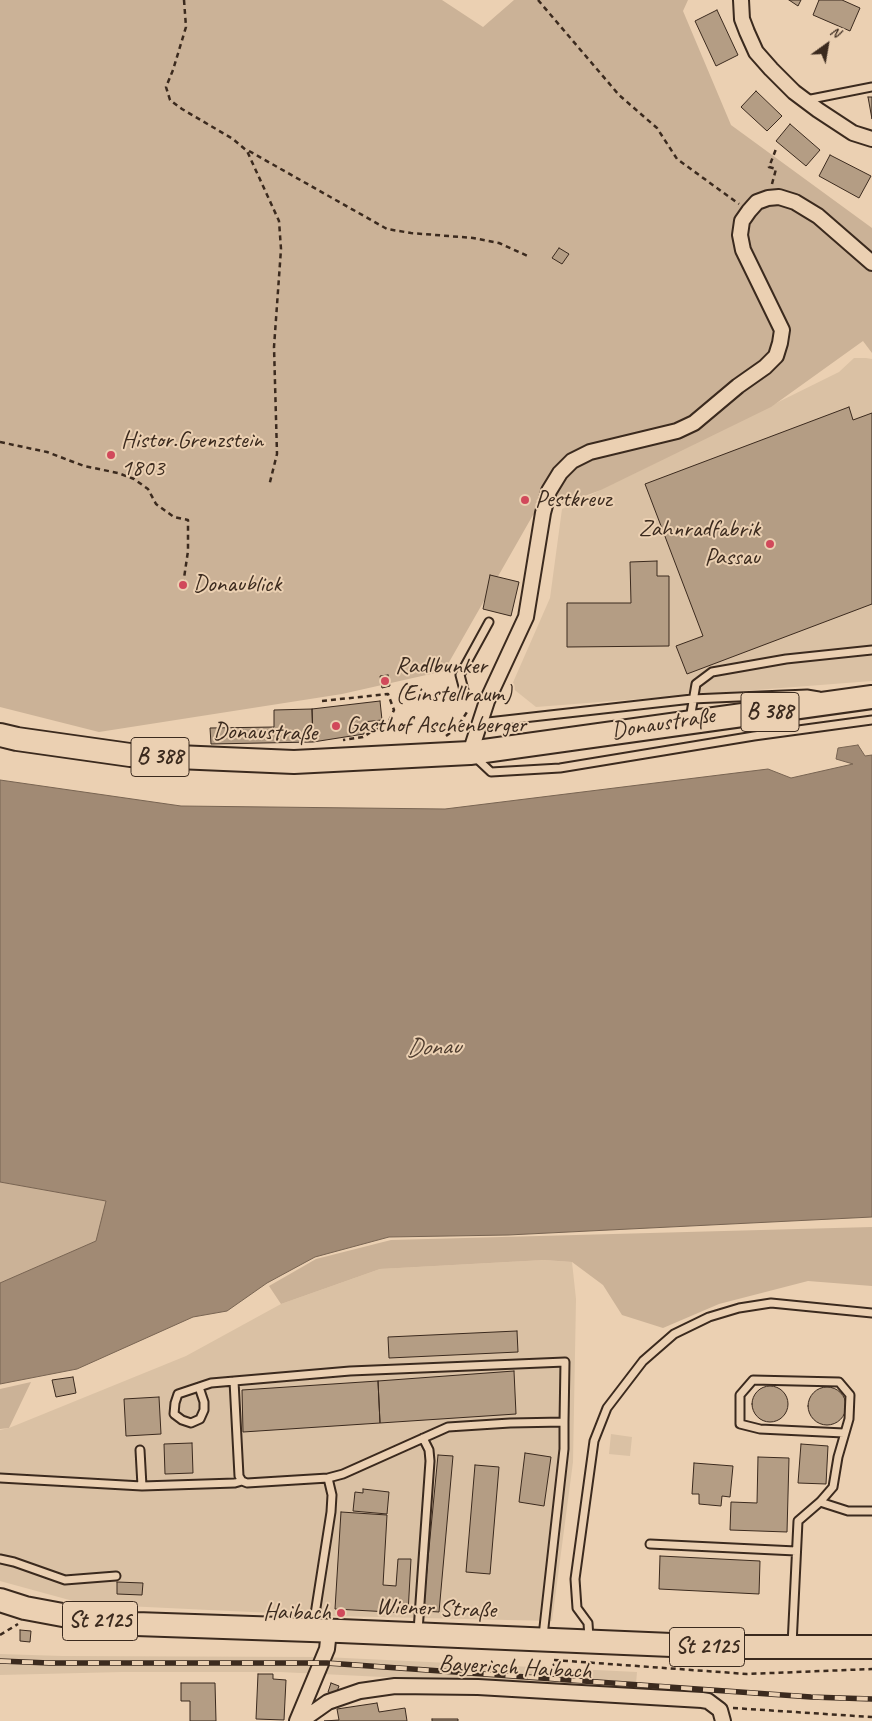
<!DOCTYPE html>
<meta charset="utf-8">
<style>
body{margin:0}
#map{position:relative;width:872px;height:1721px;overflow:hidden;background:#ebd0b2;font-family:Caveat,sans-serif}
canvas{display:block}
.north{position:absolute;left:802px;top:20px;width:50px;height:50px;-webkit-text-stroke:4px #ebd0b2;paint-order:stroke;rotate:32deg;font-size:14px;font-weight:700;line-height:20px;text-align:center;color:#3b2a1e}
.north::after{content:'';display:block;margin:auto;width:18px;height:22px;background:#3b2a1e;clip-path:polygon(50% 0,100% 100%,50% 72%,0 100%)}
</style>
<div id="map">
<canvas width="872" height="1721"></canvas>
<div class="north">N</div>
</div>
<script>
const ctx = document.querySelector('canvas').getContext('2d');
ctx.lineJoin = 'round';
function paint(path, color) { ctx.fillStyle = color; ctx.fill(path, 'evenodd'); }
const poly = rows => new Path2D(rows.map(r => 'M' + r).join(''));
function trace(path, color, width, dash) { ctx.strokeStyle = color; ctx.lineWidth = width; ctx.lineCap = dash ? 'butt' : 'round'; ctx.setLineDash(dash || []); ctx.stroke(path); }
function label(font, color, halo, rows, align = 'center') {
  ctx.font = font + ' Caveat,sans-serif'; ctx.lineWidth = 4; ctx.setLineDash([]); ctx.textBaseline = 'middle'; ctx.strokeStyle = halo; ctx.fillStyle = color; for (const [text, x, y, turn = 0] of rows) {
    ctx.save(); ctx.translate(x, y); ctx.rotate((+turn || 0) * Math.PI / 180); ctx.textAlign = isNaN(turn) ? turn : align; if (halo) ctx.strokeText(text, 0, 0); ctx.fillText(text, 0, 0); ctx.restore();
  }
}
paint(poly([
 [854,358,866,358,872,359,872,681,536,707,511,687,550,598,562,509,839,372],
 [544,1260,572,1262,576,1299,573,1462,552,1621,335,1616,84,1604,0,1581,0,1430,9,1428,186,1356,281,1304,380,1269],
 [611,1434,632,1437,630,1456,609,1454],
 [0,1654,62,1656,324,1657,637,1672,635,1696,570,1686,280,1672,122,1672,0,1675]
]), '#dac1a4');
paint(poly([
 [0,0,442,0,483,27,514,0,688,0,683,11,731,125,872,228,872,353,863,341,771,407,601,490,533,515,444,671,342,694,99,732,0,707],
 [0,1182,106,1201,96,1241,0,1283],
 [872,1227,872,1286,808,1281,719,1304,663,1328,622,1315,603,1285,572,1262,544,1260,380,1269,281,1304,269,1286,316,1259,391,1240],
 [31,1382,9,1428,0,1429,0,1389]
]), '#cbb297');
const water = poly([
 [858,745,865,756,872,755,872,1217,508,1235,389,1237,315,1257,267,1283,227,1311,193,1317,77,1369,0,1384,0,1283,96,1241,106,1201,0,1182,0,780,181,806,445,809,768,769,791,778,853,764,836,759,838,748,858,745]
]);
paint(water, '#a18a74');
trace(water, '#786452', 1);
const building = poly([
 [789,0,801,0,798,6,789,0],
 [819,0,842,0,860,8,850,31,813,15,819,0],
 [717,10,738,55,716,66,695,21,717,10],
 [756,91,782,116,767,131,741,107,756,91],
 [868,97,872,97,872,119,868,97],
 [790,124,820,150,806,166,776,141,790,124],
 [830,155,871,176,859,198,819,176,830,155],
 [559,248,569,254,562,264,552,258,559,248],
 [849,407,853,420,872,413,872,604,687,674,676,646,703,636,645,484,849,407],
 [657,561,657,576,669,576,669,646,567,647,567,603,631,603,630,562,657,561],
 [490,575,519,582,511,616,483,609,490,575],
 [388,675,390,686,382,688,380,676,388,675],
 [380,701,382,720,363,722,364,734,313,742,312,709,380,701],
 [312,709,313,742,211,744,210,728,274,727,274,710,312,709],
 [517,1331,518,1352,389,1358,388,1337,517,1331],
 [514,1371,516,1414,380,1423,378,1381,514,1371],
 [73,1377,76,1393,56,1397,52,1380,73,1377],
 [378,1381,380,1423,243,1432,242,1390,378,1381],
 '752 1404a18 18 0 1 1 36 0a18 18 0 1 1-36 0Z',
 '808 1406a19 19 0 1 1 38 0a19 19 0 1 1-38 0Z',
 [159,1397,161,1434,126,1436,124,1399,159,1397],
 [192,1443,193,1473,165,1474,164,1444,192,1443],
 [801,1444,828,1446,826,1484,798,1483,801,1444],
 [525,1453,551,1457,544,1506,519,1502,525,1453],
 [438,1455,453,1456,439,1612,423,1611,438,1455],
 [758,1457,789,1458,787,1532,730,1530,731,1502,757,1503,758,1457],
 [694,1463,733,1466,730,1497,722,1496,721,1506,699,1504,699,1494,692,1494,694,1463],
 [475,1465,499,1467,490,1574,466,1572,475,1465],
 [363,1489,389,1492,387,1514,353,1511,355,1492,363,1493,363,1489],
 [341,1512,387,1515,383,1585,396,1586,398,1559,411,1559,408,1613,335,1609,341,1512],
 [660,1556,760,1561,759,1594,659,1589,660,1556],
 [117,1582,143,1583,142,1595,117,1594,117,1582],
 [20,1630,31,1631,30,1642,20,1641,20,1630],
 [258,1674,273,1674,273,1679,286,1680,284,1720,256,1719,258,1674],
 [181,1683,215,1683,216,1721,190,1721,190,1701,181,1701,181,1683],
 [331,1683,339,1686,336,1694,328,1692,331,1683],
 [377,1703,379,1712,405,1708,407,1721,324,1721,339,1720,337,1709,377,1703],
 [432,1719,458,1719,458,1721,432,1721,432,1719]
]);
paint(building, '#b49d84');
trace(building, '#3b2a1e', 1);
const lane = poly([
 [806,100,872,87],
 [464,690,460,675,489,622],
 [690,719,696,684,712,672,786,659,872,650],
 [479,723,692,699,807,694,819,696],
 [474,756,491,772,560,768,754,736,872,720],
 [234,1381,239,1476,242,1481,247,1483,328,1478,343,1474,448,1427,510,1423,564,1422,564,1449,543,1636],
 [199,1387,204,1402,204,1410,200,1419,191,1423,182,1420,174,1414,175,1403,178,1394,211,1383,350,1371,565,1362,564,1422],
 [140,1450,142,1486],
 [0,1478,142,1486,235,1483,242,1481],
 [820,1502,848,1511,872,1511],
 [650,1544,796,1551],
 [0,1559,14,1562,65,1580,116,1576],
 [313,1627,331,1512,332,1495,328,1478],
 [418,1631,430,1461,429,1450,423,1438],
 [589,1638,588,1623,577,1608,575,1579,594,1441,607,1408,643,1361,674,1334,709,1317,739,1308,771,1303,872,1313],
 [792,1645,798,1521,820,1502,833,1487,838,1457,849,1419,850,1395,839,1382,753,1380,740,1395,740,1424,760,1429,844,1433]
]);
const street = poly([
 [741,0,742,19,747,32,756,52,771,69,794,92,818,110,853,133,872,139],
 [470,753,487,701,526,617,543,513,549,491,560,473,572,461,590,452,677,431,694,423,738,386,765,367,776,356,780,343,782,330,743,250,740,235,742,221,749,211,757,202,768,198,779,197,795,202,818,216,872,263],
 [297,1721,327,1649,329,1631],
 [301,1721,328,1702,360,1691,395,1686,478,1687,702,1700,708,1701,720,1710,723,1721]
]);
const primary = poly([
 [0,735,17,739,130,755,294,762,470,753,872,697],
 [0,1600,25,1608,84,1619,136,1624,340,1631,719,1647,872,1647]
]);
trace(lane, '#3b2a1e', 11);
trace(street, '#3b2a1e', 18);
trace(primary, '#3b2a1e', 26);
trace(poly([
 [184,0,186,27,173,70,166,87,170,100,182,109,233,139,247,151,279,221,281,249,274,347,277,454,269,486],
 [538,0,619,95,657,128,677,159,739,204],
 [249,151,387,229,411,233,473,238,499,243,530,257],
 [772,184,776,169,769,167,776,149],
 [0,442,47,452,84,466,118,473,134,479,148,489,156,504,174,517,188,520,188,551,183,585],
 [322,701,388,694,394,710,389,721,363,737,343,740],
 [446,736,457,728,467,712],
 [0,1635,18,1624],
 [554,1660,747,1674,872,1669],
 [733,1708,872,1717]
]), '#3b2a1e', 2.5, [5, 4]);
trace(lane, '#ebd0b2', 7);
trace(street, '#ebd0b2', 14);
trace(primary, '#ebd0b2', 22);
const rail = poly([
 [0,1661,49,1663,327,1663,811,1697,872,1699]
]);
trace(rail, '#3b2a1e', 5.5);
trace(rail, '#ebd0b2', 4, [11]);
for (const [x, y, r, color] of [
 [111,455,5,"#d1495b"],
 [525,500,5,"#d1495b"],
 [770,544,5,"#d1495b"],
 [183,585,5,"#d1495b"],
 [385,681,5,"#d1495b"],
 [336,726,5,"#d1495b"],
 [341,1613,5,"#d1495b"]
]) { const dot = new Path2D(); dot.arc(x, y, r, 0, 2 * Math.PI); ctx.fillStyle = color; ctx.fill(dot); trace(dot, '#ebd0b2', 2); }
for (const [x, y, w] of [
 [770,712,58],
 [160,757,58],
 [100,1621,75],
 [707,1647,75]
]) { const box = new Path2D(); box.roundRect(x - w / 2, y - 19.5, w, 39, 4); ctx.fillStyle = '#ebd0b2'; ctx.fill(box); trace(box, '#3b2a1e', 1); }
label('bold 22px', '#3b2a1e', null, [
 ["B 388",770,712],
 ["B 388",160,757],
 ["St 2125",100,1621],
 ["St 2125",707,1647]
]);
label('24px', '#3b2a1e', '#ebd0b2', [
 ["Histor.Grenzstein",121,441],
 ["1803",121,469],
 ["Pestkreuz",535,500],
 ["Zahnradfabrik",760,530,"right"],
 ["Passau",760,558,"right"],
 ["Donaublick",193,585],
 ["Radlbunker",395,667],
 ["(Einstellraum)",395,695],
 ["Gasthof Aschenberger",346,726],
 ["Haibach",331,1613,"right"]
], 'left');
label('24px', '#3b2a1e', '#ebd0b2', [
 ["Donaustraße",663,724,-9],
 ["Donaustraße",265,733,1],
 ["Wiener Straße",436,1609,2],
 ["Bayerisch Haibach",515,1668,3]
]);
label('italic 25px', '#4f3d2f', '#ebd0b2', [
 ["Donau",433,1048,-2]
]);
</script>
